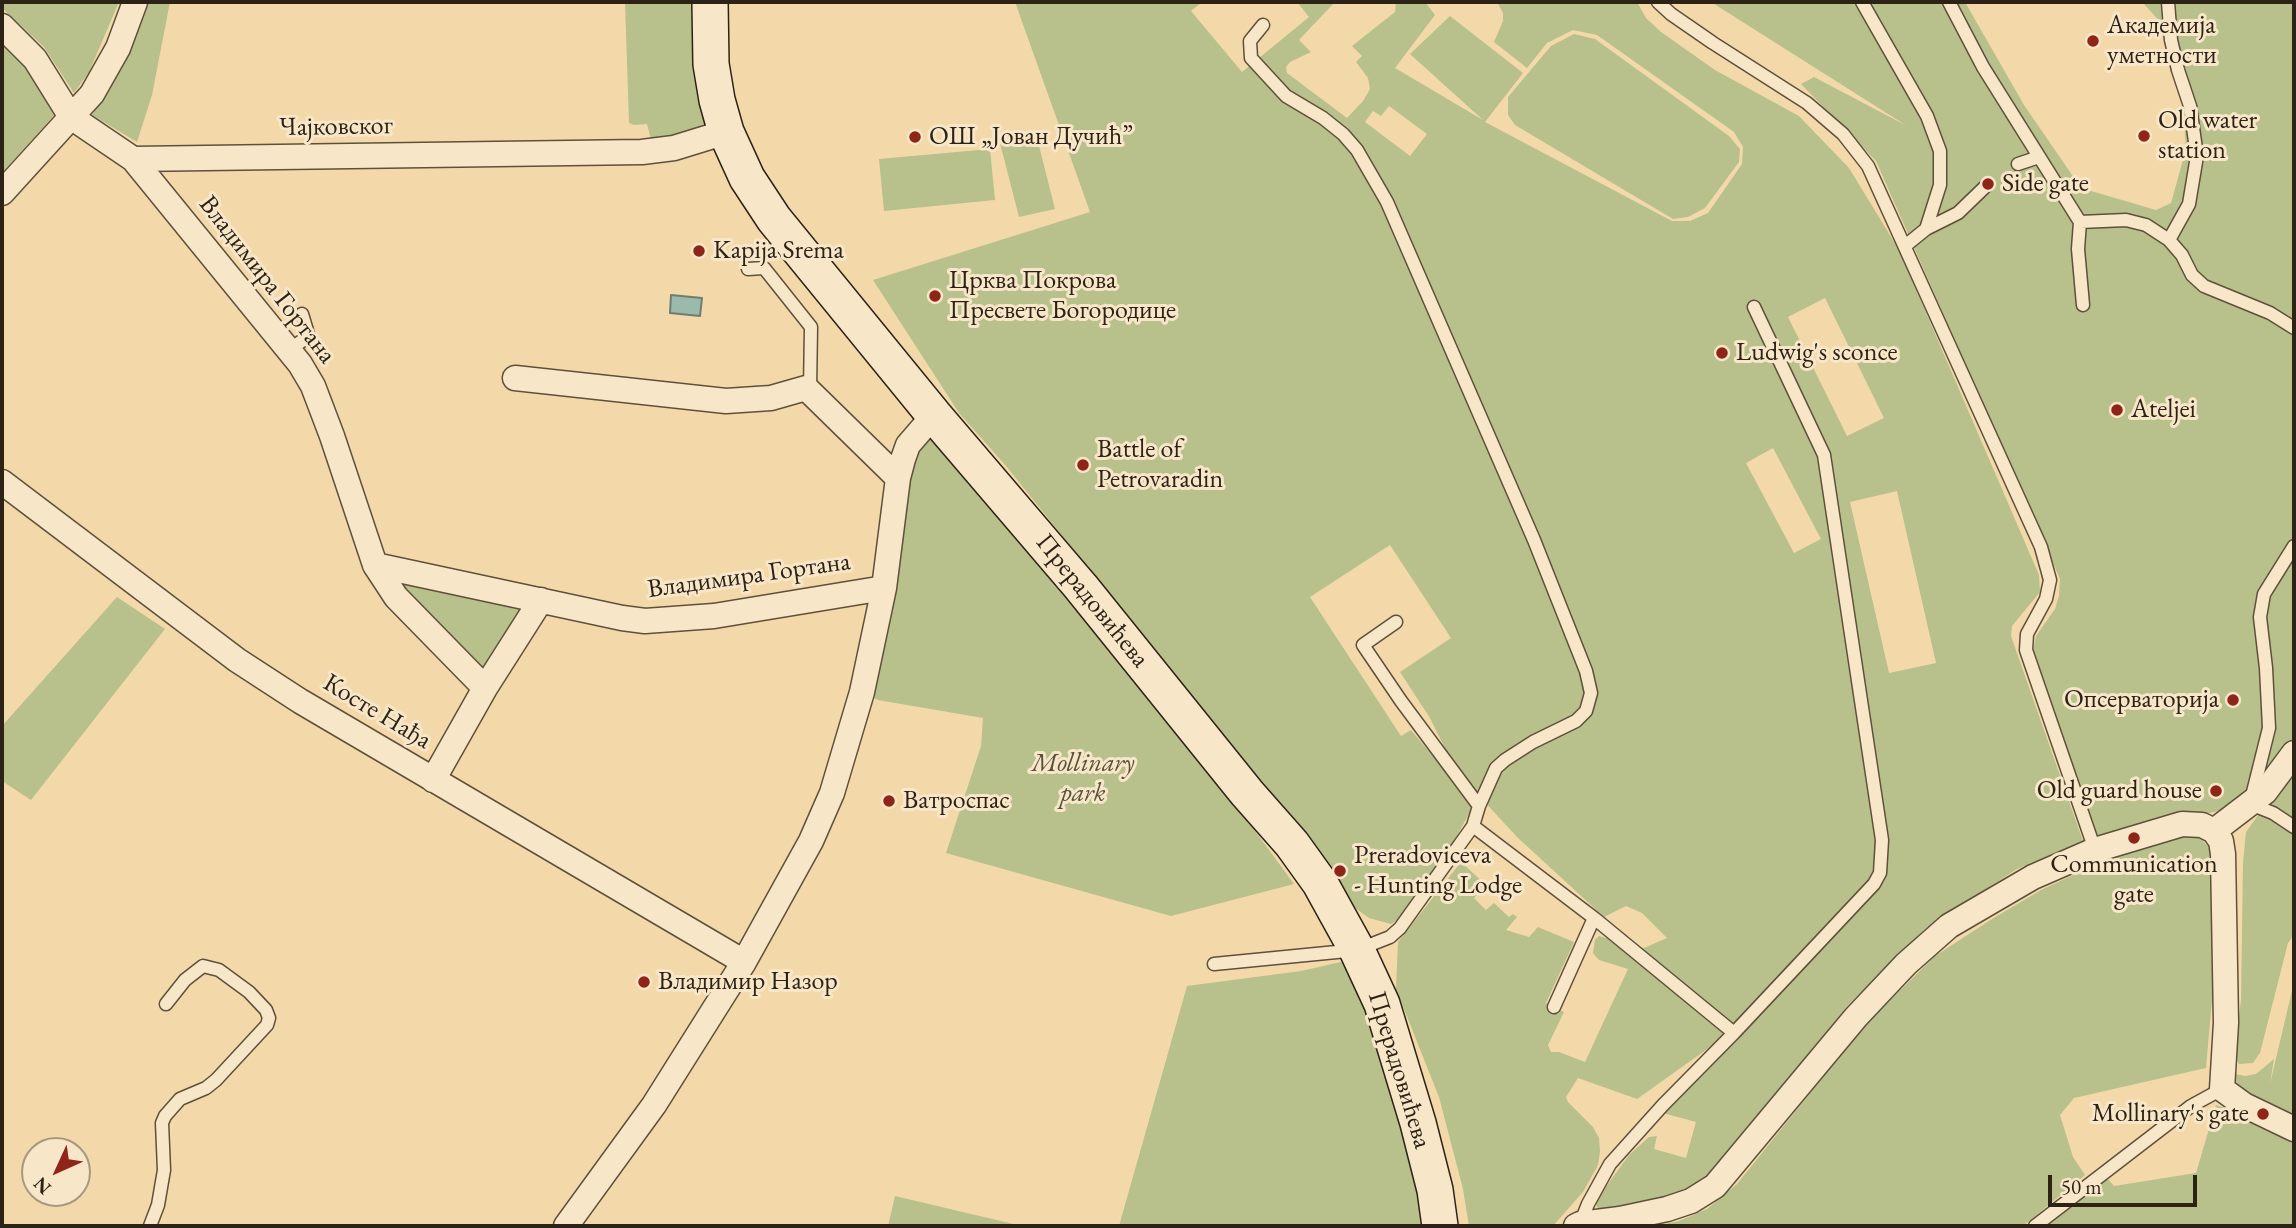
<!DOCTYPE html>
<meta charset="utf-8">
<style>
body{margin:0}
#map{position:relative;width:2296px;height:1228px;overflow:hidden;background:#f3d9aa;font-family:"EB Garamond",serif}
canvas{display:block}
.frame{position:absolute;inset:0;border:4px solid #2c2216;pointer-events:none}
.north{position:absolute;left:21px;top:1137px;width:70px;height:70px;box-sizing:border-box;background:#f7e6c8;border:2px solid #a69881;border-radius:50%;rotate:225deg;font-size:19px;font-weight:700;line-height:28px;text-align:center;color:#2c2216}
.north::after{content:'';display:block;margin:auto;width:24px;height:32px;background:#8f2418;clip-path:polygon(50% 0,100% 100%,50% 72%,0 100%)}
.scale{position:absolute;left:2048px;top:1175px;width:149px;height:32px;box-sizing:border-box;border:4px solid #2c2216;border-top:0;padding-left:9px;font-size:21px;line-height:24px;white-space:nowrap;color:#2c2216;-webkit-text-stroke:5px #f7e6c8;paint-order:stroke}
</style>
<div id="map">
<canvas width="2296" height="1228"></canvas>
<div class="frame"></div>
<div class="north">N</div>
<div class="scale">50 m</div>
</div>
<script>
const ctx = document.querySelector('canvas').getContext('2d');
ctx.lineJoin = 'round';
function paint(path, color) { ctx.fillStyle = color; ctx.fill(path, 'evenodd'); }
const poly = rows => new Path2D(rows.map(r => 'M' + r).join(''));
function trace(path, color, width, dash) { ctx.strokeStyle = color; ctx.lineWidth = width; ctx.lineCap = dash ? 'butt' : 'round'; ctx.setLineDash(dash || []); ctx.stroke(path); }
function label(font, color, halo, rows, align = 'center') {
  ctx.font = font + ' "EB Garamond",serif'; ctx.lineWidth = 6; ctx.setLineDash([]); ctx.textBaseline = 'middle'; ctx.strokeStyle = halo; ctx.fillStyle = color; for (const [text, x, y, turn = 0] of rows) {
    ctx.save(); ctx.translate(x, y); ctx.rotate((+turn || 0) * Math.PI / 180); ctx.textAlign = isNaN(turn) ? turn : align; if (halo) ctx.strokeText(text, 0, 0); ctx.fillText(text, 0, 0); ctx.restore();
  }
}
paint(poly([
 [2,2,119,2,89,72,74,93,44,47,2,8],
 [146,2,170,2,152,95,137,142,92,115,127,58],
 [625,2,710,2,726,132,654,151,647,124,634,125,629,123],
 [1015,2,1202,2,1191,11,1242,72,1309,17,1297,2,1335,2,1299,40,1311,52,1290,62,1286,67,1287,73,1347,118,1363,101,1370,89,1368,78,1356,62,1362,56,1352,46,1395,12,1396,2,1425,2,1435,15,1395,68,1483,120,1410,54,1450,16,1523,73,1485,122,1672,221,1690,221,1708,213,1742,164,1743,147,1734,132,1597,35,1573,30,1547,43,1527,68,1494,42,1503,21,1503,13,1497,2,1637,2,1646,18,1661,32,1715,70,1799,116,1849,168,1899,250,2039,575,2040,592,2012,626,2011,636,2083,841,2017,869,1925,929,1847,1006,1717,1173,1699,1190,1599,1211,1595,1202,1629,1155,1649,1137,1657,1136,1654,1149,1686,1158,1696,1122,1663,1113,1720,1043,1713,1045,1637,1099,1578,1078,1566,1097,1568,1102,1593,1127,1599,1138,1600,1151,1598,1165,1583,1192,1553,1226,1469,1226,1463,1189,1439,1097,1396,989,1398,942,1461,862,1486,885,1474,898,1486,910,1494,903,1509,917,1513,914,1517,917,1506,930,1529,937,1538,927,1574,942,1546,1003,1564,1012,1548,1045,1551,1052,1559,1052,1585,1062,1628,969,1599,960,1593,953,1595,940,1599,936,1644,948,1667,938,1642,913,1626,906,1604,917,1517,837,1456,771,1430,718,1400,672,1451,638,1390,545,1310,597,1401,736,1411,730,1469,799,1471,805,1470,812,1450,848,1400,918,1391,924,1369,918,1351,905,1093,574,1006,466,959,413,873,280,1090,212],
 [1389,106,1427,134,1410,156,1365,122,1373,111,1381,116],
 [1825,298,1884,418,1847,436,1788,317],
 [1773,448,1821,539,1794,553,1746,463],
 [1897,491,1936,663,1889,673,1850,502],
 [1711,2,1853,2,1868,26,1864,2,1965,2,2024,105,2081,188,2156,210,2171,203,2186,149,2183,105,2163,25,2142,2,2294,2,2294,935,2288,943,2260,1053,2253,1063,2239,1064,2234,1056,2241,1000,2243,863,2246,832,2269,800,2099,837,2094,834,2033,651,2036,636,2055,609,2059,596,2060,579,1876,161,1801,84,1814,77,1907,126],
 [1574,34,1595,39,1729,136,1740,149,1739,162,1705,208,1688,217,1673,219,1515,125,1508,115,1508,97,1551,46],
 [2,43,26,62,56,113,2,173],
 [1036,134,1055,209,1019,217,1000,143],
 [990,149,995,200,884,211,879,159],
 [935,437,1212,772,1294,884,1171,916,946,853,981,746,983,718,878,700,862,692,908,445],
 [375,565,541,600,485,688],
 [117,597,165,629,31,800,2,781,2,726],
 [2194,832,2208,846,2211,856,2217,942,2206,1068,2074,1098,2060,1115,2073,1157,2085,1175,2023,1226,1654,1226,1679,1221,1707,1209,1737,1184,1865,1025,1935,956,1992,919,2041,890,2136,846],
 [1345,961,1372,1009,1430,1226,1119,1226,1187,986,1301,971],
 [2294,982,2294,1123,2237,1086,2235,1074,2245,1076,2256,1074,2274,1059,2270,1084],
 [2216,1105,2261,1121,2294,1139,2294,1226,2041,1226,2106,1177,2114,1186,2196,1173],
 [895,1196,1022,1226,888,1226]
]), '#b8c08b');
const water = poly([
 [671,295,702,298,700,316,670,313,671,295]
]);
paint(water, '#9bbaac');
trace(water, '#6f7d70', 2);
const service = poly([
 [1658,2,1671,14,1713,43,1807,103,1843,134,1868,166,2041,547,2050,580,2046,599,2027,634,2026,650,2095,850],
 [1862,2,1927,116,1940,151,1940,185,1926,229,1905,246],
 [1949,2,1983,67,2080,222,2126,220,2146,225,2169,240,2182,255,2192,275,2204,286,2270,313,2294,328],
 [2168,2,2171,40,2178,70,2190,106,2197,156,2189,204,2169,240],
 [1263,25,1250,41,1251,58,1286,96,1323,118,1343,134,1357,150,1387,202,1534,540,1586,671,1591,693,1586,711,1576,721,1533,742,1505,760,1496,768,1479,806],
 [2018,164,2039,157],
 [2080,222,2078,249,2083,305],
 [1926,229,1958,213,1988,184],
 [748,269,764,268,811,327,810,390],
 [289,350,306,338,308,334,302,314],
 [2294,546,2264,594,2260,617,2266,668,2269,728,2250,804,2273,813,2294,827],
 [1473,826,1594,918,1734,1033],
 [1214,964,1357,950,1390,937,1400,928,1473,826,1479,806,1401,701,1363,645,1396,622],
 [1554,1007,1594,918],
 [1580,1224,1588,1204,1610,1164,1663,1105,1734,1033,1874,884,1880,873,1882,840,1824,455,1754,307],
 [150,1226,158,1205,164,1170,162,1123,165,1116,180,1099,206,1088,216,1080,267,1025,269,1018,266,1010,249,992,219,970,203,966,185,980,166,1004],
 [2035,1226,2191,1106,2222,1089]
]);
const minor = poly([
 [2,26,35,59,71,117,133,159,642,152,674,148,726,132],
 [133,159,300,364,313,386,332,436,375,565,622,618,645,621,714,616,884,588],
 [2,193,92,94,118,48,135,2],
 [515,378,726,401,771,398,806,388,898,478],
 [2,482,237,660,300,701,744,962],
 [375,565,396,597,485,688],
 [433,780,485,688,541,600],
 [2214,831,2265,792,2294,753],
 [566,1226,654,1105,744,962,811,841,832,793,862,692,884,588,898,478,903,459,908,445,934,415],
 [1576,1226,1580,1224,1620,1219,1667,1209,1691,1201,1715,1186,1856,1017,1906,964,1949,926,2033,877,2095,850,2182,824,2202,825,2214,831,2221,841,2223,854,2226,1023,2222,1089,2244,1105,2294,1129]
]);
const secondary = poly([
 [710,2,711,64,717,100,726,132,747,178,774,219,934,415,1081,587,1247,793,1292,844,1320,883,1357,950,1382,1004,1418,1123,1435,1190,1440,1226]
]);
trace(service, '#5e503b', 15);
trace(minor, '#5e503b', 27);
trace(secondary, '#2c2216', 38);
trace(service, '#f7e6c8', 12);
trace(minor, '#f7e6c8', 24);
trace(secondary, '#f7e6c8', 35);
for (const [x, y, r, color] of [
 [2093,41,7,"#8f2418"],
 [2144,136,7,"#8f2418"],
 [915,137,7,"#8f2418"],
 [1988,184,7,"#8f2418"],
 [699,251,7,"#8f2418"],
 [935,296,7,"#8f2418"],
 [1722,353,7,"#8f2418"],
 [2117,410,7,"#8f2418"],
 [1083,465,7,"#8f2418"],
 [2233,700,7,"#8f2418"],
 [2216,791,7,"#8f2418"],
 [889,801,7,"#8f2418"],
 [2134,838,7,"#8f2418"],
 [1340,871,7,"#8f2418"],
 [644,982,7,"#8f2418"],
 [2263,1114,7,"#8f2418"]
]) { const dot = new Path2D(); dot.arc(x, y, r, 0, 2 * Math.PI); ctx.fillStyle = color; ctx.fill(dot); trace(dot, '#f7e6c8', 2.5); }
label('26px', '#2c2216', '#f7e6c8', [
 ["Академија",2107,26],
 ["уметности",2107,56],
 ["Old water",2158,121],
 ["station",2158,151],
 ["ОШ „Јован Дучић”",929,137],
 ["Side gate",2002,184],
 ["Kapija Srema",713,251],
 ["Црква Покрова",949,281],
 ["Пресвете Богородице",949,311],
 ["Ludwig's sconce",1736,353],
 ["Ateljei",2131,410],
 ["Battle of",1097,450],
 ["Petrovaradin",1097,480],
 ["Опсерваторија",2219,700,"right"],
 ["Old guard house",2202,791,"right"],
 ["Ватроспас",903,801],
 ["Preradoviceva",1354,856],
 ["- Hunting Lodge",1354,886],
 ["Communication",2134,865,"center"],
 ["gate",2134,895,"center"],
 ["Владимир Назор",658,982],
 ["Mollinary's gate",2249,1114,"right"]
], 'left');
label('26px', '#2c2216', '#f7e6c8', [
 ["Чајковског",336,127,-1],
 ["Владимира Гортана",267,280,52],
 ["Владимира Гортана",749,576,-8],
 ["Прерадовићева",1092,601,51],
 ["Косте Нађа",377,712,31],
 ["Прерадовићева",1399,1070,73]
]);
label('italic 26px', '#565139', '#f7e6c8', [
 ["Mollinary",1083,764],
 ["park",1083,794]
]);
</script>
